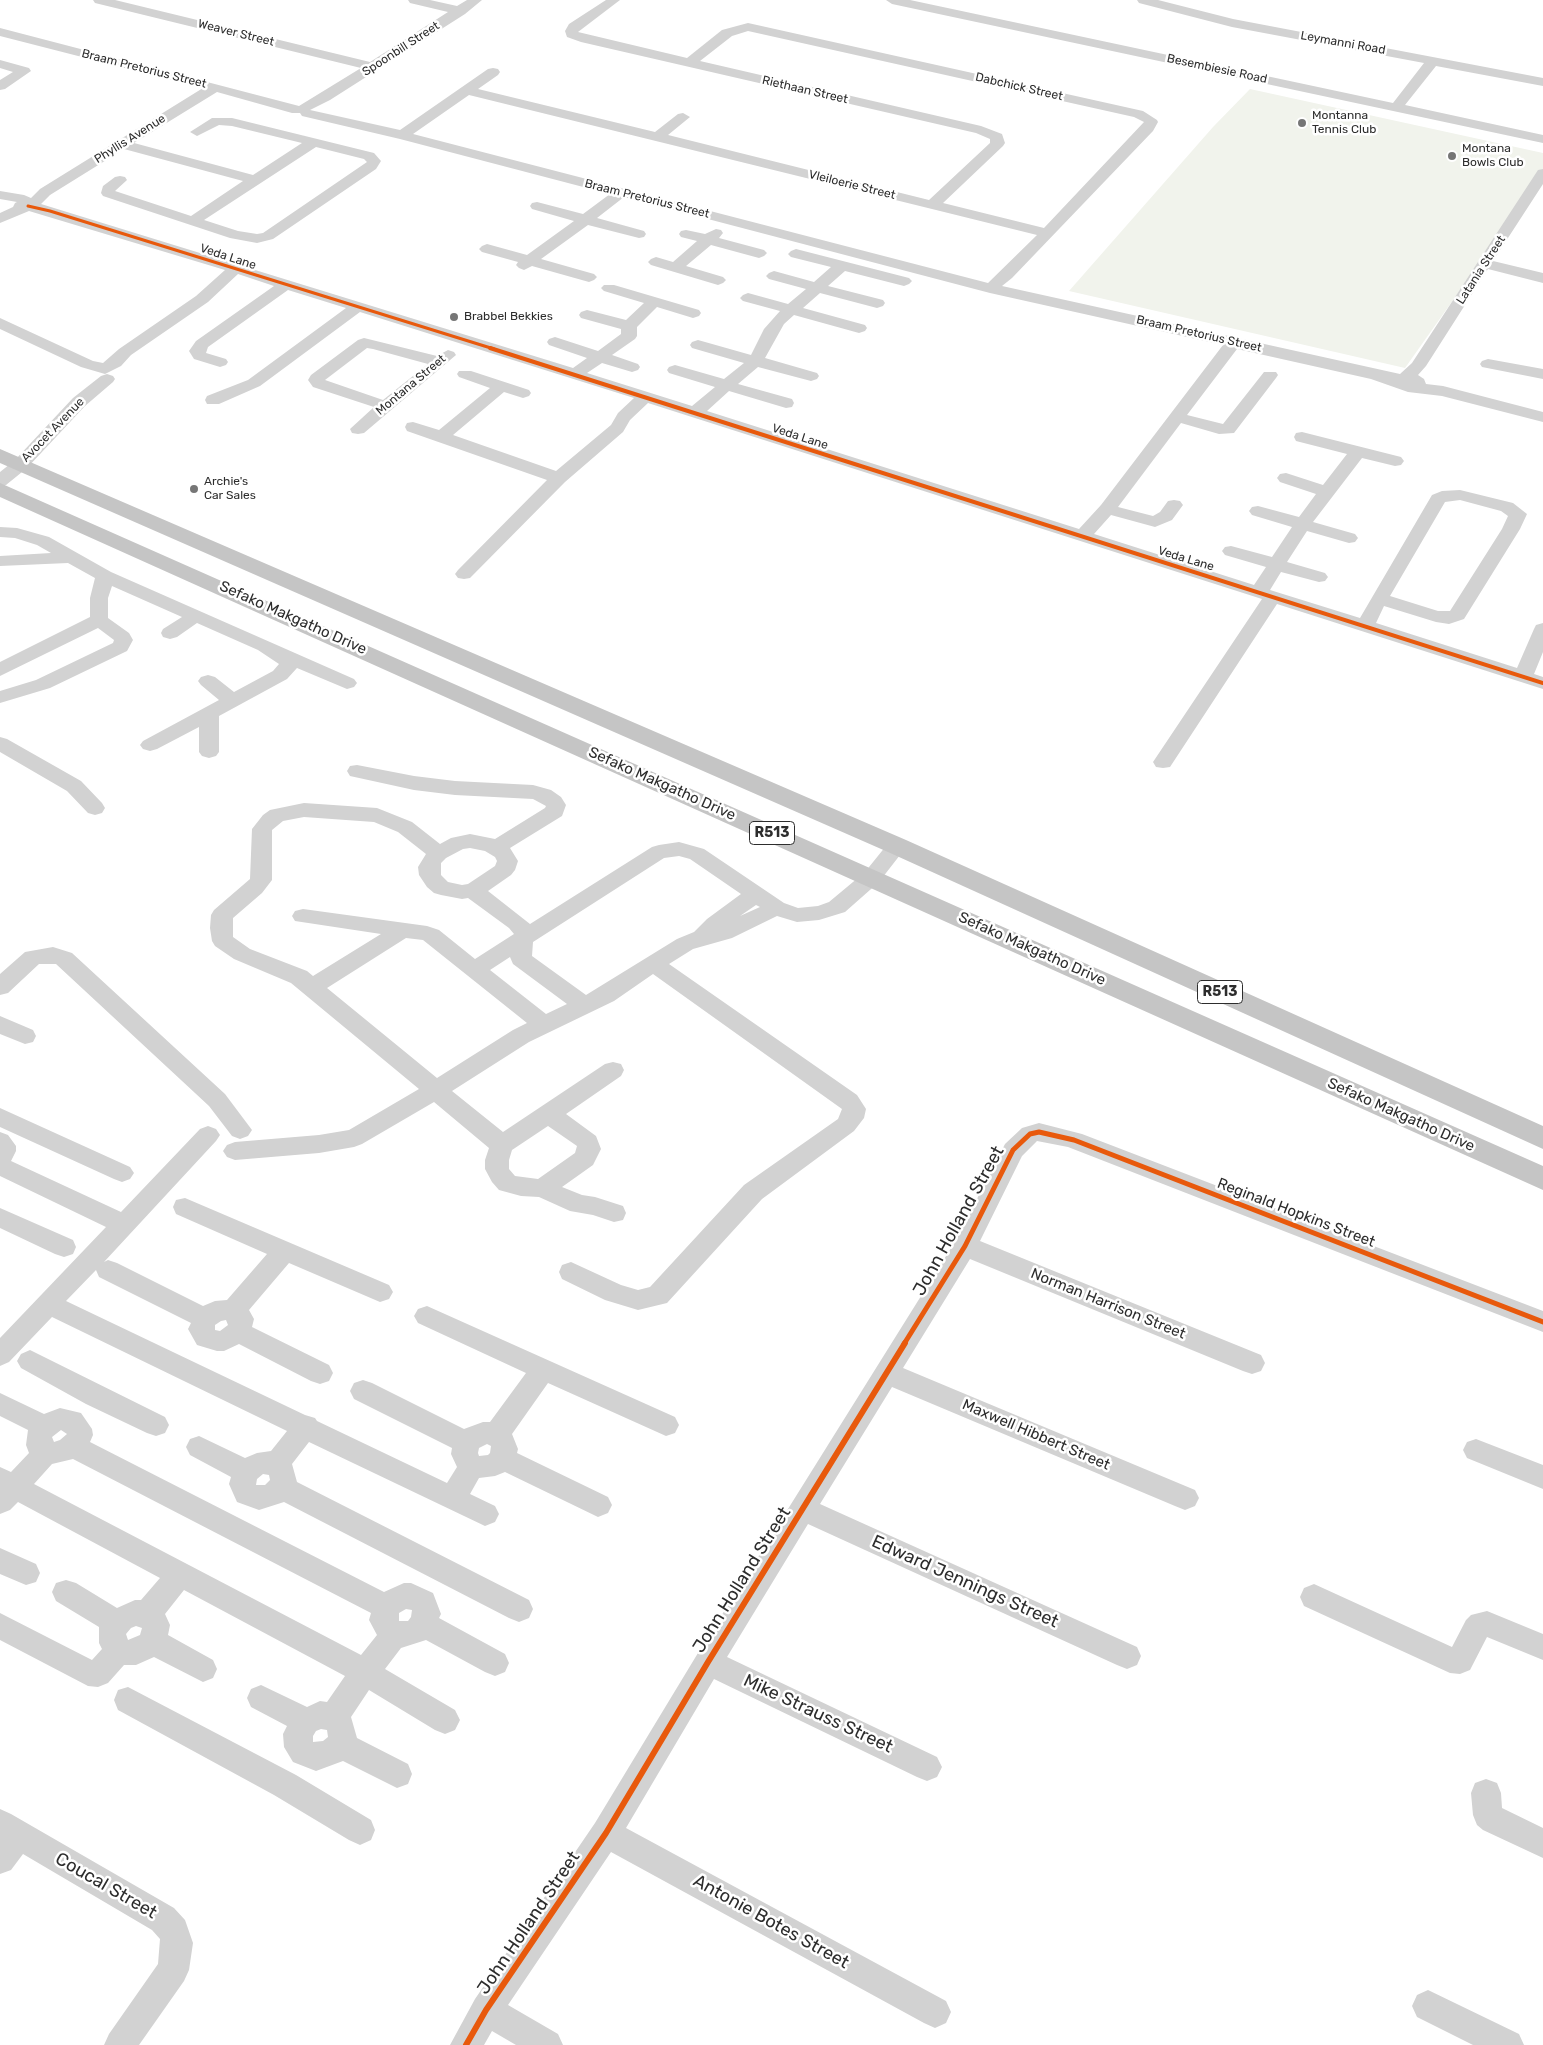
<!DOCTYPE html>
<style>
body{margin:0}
canvas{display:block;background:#fff}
</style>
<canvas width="1543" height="2045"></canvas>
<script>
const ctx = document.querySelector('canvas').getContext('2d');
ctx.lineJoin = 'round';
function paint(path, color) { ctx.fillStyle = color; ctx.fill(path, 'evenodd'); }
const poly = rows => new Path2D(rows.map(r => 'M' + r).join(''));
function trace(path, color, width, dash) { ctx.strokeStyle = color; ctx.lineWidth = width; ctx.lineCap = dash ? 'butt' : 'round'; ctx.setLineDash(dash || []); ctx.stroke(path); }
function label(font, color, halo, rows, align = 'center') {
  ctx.font = font + ' Rubik,sans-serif'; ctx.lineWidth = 5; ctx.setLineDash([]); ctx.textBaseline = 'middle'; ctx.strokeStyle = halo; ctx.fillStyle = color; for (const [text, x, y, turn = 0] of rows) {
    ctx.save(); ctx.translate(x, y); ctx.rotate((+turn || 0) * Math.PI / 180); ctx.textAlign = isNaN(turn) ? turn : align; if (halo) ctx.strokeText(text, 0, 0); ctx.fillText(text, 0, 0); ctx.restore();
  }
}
paint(poly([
 [1250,89,1543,153,1543,173,1405,368,1069,291,1213,127]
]), '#f1f3ec');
paint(poly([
 [93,0,115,0,370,62,448,12,410,3,408,0,430,0,457,6,467,0,482,0,465,14,330,100,310,110,400,130,488,69,493,68,498,69,500,72,498,75,478,89,655,132,678,114,683,113,690,117,668,135,929,200,990,143,990,139,976,133,581,42,567,37,565,31,569,24,606,0,620,0,578,32,687,58,722,30,748,23,1143,111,1157,120,1158,122,1153,131,1012,278,1002,286,1400,374,1412,363,1538,170,1543,169,1543,184,1493,261,1543,273,1543,283,1488,269,1426,366,1418,375,1424,379,1426,384,1443,386,1543,412,1543,422,1442,396,1408,392,1371,379,1237,349,1187,415,1223,424,1264,372,1276,372,1278,375,1276,378,1234,433,1219,434,1181,423,1118,507,1153,516,1160,512,1168,501,1174,500,1180,501,1183,505,1172,520,1155,527,1111,515,1094,534,1254,585,1266,567,1225,555,1222,551,1225,547,1231,546,1272,557,1292,527,1252,515,1249,511,1252,507,1258,506,1299,517,1316,494,1280,482,1277,478,1280,474,1286,473,1323,485,1347,454,1296,441,1294,437,1296,433,1302,432,1401,457,1404,461,1401,465,1395,466,1362,458,1313,522,1355,534,1358,538,1355,542,1349,543,1307,531,1287,562,1325,573,1328,577,1325,581,1319,582,1281,572,1270,590,1360,618,1432,495,1442,491,1460,490,1513,503,1527,514,1520,529,1464,619,1449,624,1436,622,1384,606,1376,623,1517,668,1534,629,1536,625,1543,623,1543,652,1534,674,1543,677,1543,689,1277,604,1170,767,1163,768,1156,767,1153,762,1262,599,648,403,630,420,623,432,565,482,470,578,464,579,458,578,455,574,458,570,547,480,407,431,405,427,407,423,413,422,439,430,490,388,459,377,457,374,459,371,471,371,529,390,531,393,529,396,523,398,504,392,453,435,556,471,611,425,618,413,634,398,360,312,260,386,219,404,207,404,205,400,207,396,248,380,346,308,288,290,208,347,206,353,226,359,228,362,226,365,220,367,194,359,189,351,196,341,274,286,238,274,208,302,131,355,121,366,105,374,81,367,0,329,0,318,93,361,103,363,119,349,196,296,225,270,29,211,0,223,0,213,13,207,15,203,17,202,0,199,0,191,24,195,31,198,40,189,203,88,0,36,0,28,299,106,361,68,95,3,93,0],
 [748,31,1134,117,1144,122,1044,228,943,203,1003,146,1005,143,1002,134,981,126,700,61,732,36,748,31],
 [217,92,292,113,300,113,302,116,400,139,610,194,583,214,537,202,532,203,530,206,532,209,574,221,527,255,487,244,482,246,479,249,482,252,518,262,516,265,519,268,524,270,532,266,589,282,594,280,597,277,594,274,541,259,588,225,639,238,644,237,646,234,644,231,597,218,624,197,990,293,1223,345,1101,505,1079,529,707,411,729,391,786,408,792,407,794,403,792,399,738,384,758,367,811,381,817,379,819,376,817,373,765,358,784,324,794,315,859,333,865,331,867,328,865,325,803,308,820,293,877,308,883,306,885,303,883,300,828,286,845,271,904,286,909,284,912,281,909,278,796,249,791,251,788,254,791,257,831,267,814,282,774,271,769,273,766,276,769,279,806,289,788,304,748,293,743,295,740,298,743,301,780,311,764,329,751,355,698,340,692,342,690,345,692,348,744,363,724,379,675,365,669,367,667,370,669,373,715,387,692,406,587,373,602,363,632,372,638,370,640,367,638,364,612,355,635,339,637,336,637,327,657,307,693,318,699,316,701,313,699,310,614,285,604,285,601,288,604,291,644,303,626,320,587,310,581,312,579,315,581,318,621,329,621,334,598,351,555,337,549,339,547,342,549,345,587,358,573,368,41,204,50,195,124,149,243,181,191,216,115,191,127,180,125,177,120,176,115,177,103,186,101,193,103,196,230,238,257,243,273,239,376,169,381,161,374,153,232,118,212,118,190,132,197,136,219,125,232,126,302,143,253,175,134,143,217,92],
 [469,95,932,209,1037,235,988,283,413,134,469,95],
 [316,147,364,159,367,162,263,233,257,234,238,231,204,220,316,147],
 [1460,500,1501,511,1508,516,1502,529,1450,611,1438,611,1390,596,1445,502,1460,500],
 [886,0,910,0,1393,103,1424,63,1232,27,1139,3,1137,0,1158,0,1233,19,1543,78,1543,86,1436,66,1405,105,1543,135,1543,143,892,4,886,0],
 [0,60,29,68,31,71,5,89,0,90,0,80,13,72,0,68,0,60],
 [716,229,721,230,723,233,719,238,764,250,767,253,764,256,759,258,711,245,686,266,723,277,726,280,723,283,718,285,651,265,648,262,651,259,656,257,673,262,697,241,681,237,679,234,681,231,686,230,705,234,716,229],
 [364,338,437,356,448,350,454,352,456,355,364,433,358,434,352,433,350,429,374,407,313,387,308,380,311,375,358,340,364,338],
 [367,348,373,349,428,364,383,400,325,380,367,348],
 [1488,359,1543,369,1543,379,1482,367,1480,364,1482,361,1488,359],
 [107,374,113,376,115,379,113,382,85,406,27,468,6,485,0,486,0,472,15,460,73,398,101,376,107,374],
 [0,527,17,528,49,537,111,572,354,679,357,683,354,687,347,689,297,668,287,679,219,716,219,752,216,756,209,758,202,756,199,752,199,727,157,749,150,751,143,749,140,745,143,741,219,700,201,685,198,681,201,677,208,675,215,677,234,692,273,671,279,664,258,650,197,623,177,637,170,639,163,637,161,633,163,629,182,617,112,586,108,598,108,618,129,633,133,640,127,651,50,688,0,703,0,691,36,680,113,643,114,640,98,628,0,676,0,662,90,617,90,598,95,578,68,563,0,566,0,556,51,553,37,545,15,538,0,537,0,527],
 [0,737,7,739,81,781,102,803,105,808,102,813,95,815,88,813,67,791,0,752,0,737],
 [357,765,414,776,455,781,533,785,551,790,561,797,566,805,562,816,510,848,518,861,515,870,511,875,488,891,530,924,652,847,659,845,679,842,704,849,784,903,798,908,818,906,829,902,865,872,890,841,897,839,904,841,907,846,879,882,845,912,819,920,797,922,777,916,732,938,693,949,669,964,857,1095,866,1109,864,1118,854,1131,762,1199,667,1303,638,1310,605,1300,562,1279,559,1272,562,1265,571,1262,621,1285,638,1290,650,1287,744,1185,838,1119,842,1109,653,974,614,1001,529,1042,452,1091,503,1132,605,1064,613,1062,621,1064,624,1070,621,1076,566,1114,596,1136,601,1149,593,1165,562,1187,582,1195,595,1197,623,1206,626,1213,623,1220,614,1222,593,1215,570,1211,539,1197,521,1196,499,1190,492,1182,485,1169,485,1160,489,1148,434,1102,362,1144,354,1147,319,1153,235,1160,227,1157,223,1151,227,1145,235,1142,319,1135,349,1130,419,1089,291,983,234,959,215,946,212,941,210,928,211,915,214,910,250,879,252,829,263,815,270,810,304,803,377,808,412,822,440,844,451,838,470,834,495,839,545,808,546,806,533,799,455,795,414,790,350,776,347,771,350,766,357,765],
 [304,817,374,822,398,832,426,854,418,867,419,875,427,887,434,893,441,895,462,899,468,898,509,928,514,934,475,959,439,930,427,926,303,909,295,911,292,916,295,921,381,934,313,976,307,971,250,949,233,937,233,918,262,893,272,880,272,830,283,821,304,817],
 [470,848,485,851,495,857,497,861,495,866,468,884,462,885,448,882,441,875,441,863,446,858,463,849,470,848],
 [679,856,690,859,741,894,707,919,694,932,677,939,586,995,532,956,533,942,664,858,679,856],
 [756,905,760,907,740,916,756,905],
 [406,938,423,940,527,1023,513,1030,437,1078,327,988,406,938],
 [510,957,513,964,567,1004,546,1014,490,970,510,957],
 [548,1126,577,1146,575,1153,538,1179,515,1176,509,1169,509,1160,512,1150,548,1126],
 [53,947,72,953,225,1094,252,1130,248,1136,240,1139,232,1136,209,1106,56,964,39,964,8,993,0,995,0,974,25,952,53,947],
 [0,1016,33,1030,36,1036,33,1042,25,1044,0,1034,0,1016],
 [0,1108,130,1167,134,1173,130,1179,122,1182,114,1179,0,1127,0,1108],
 [1039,1123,1082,1134,1543,1311,1543,1332,1068,1147,1037,1141,1022,1156,980,1241,1261,1355,1265,1363,1261,1371,1252,1374,1243,1371,970,1259,903,1368,1195,1490,1199,1498,1195,1506,1185,1510,1175,1506,892,1387,820,1504,1137,1647,1141,1656,1137,1665,1127,1669,1117,1665,808,1524,727,1657,937,1757,942,1767,937,1777,927,1781,917,1777,714,1679,626,1828,946,2001,951,2012,946,2023,935,2028,924,2023,611,1852,508,2005,558,2034,563,2045,516,2045,492,2031,484,2045,450,2045,475,1999,595,1823,698,1653,956,1240,1005,1144,1022,1128,1039,1123],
 [208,1126,216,1129,220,1135,216,1141,104,1262,108,1260,117,1263,203,1306,215,1301,227,1300,267,1254,176,1214,173,1207,176,1200,185,1198,389,1285,393,1292,389,1299,380,1302,289,1263,249,1310,254,1319,252,1327,329,1365,333,1373,329,1381,320,1384,311,1381,239,1344,224,1351,217,1351,197,1345,188,1329,191,1323,99,1277,96,1270,66,1301,305,1415,315,1418,317,1421,447,1483,457,1467,451,1454,452,1448,354,1399,350,1391,354,1383,363,1380,372,1383,464,1429,483,1422,490,1422,526,1373,418,1323,414,1316,418,1309,427,1306,675,1417,679,1425,675,1433,666,1436,548,1383,512,1434,518,1449,517,1453,608,1497,612,1505,608,1513,598,1517,505,1472,495,1476,479,1478,470,1494,495,1506,499,1514,495,1522,485,1526,309,1442,292,1464,297,1482,529,1600,533,1609,529,1618,519,1622,509,1618,284,1502,259,1510,237,1502,229,1484,231,1477,190,1455,186,1447,190,1439,199,1436,245,1458,257,1453,271,1451,287,1431,52,1317,9,1362,0,1366,0,1338,106,1227,0,1176,0,1132,8,1135,16,1146,16,1151,11,1161,121,1212,200,1129,208,1126],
 [226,1320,228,1325,220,1331,215,1330,215,1325,221,1321,226,1320],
 [487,1444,491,1446,490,1453,488,1455,479,1456,478,1453,479,1448,487,1444],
 [263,1474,269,1475,270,1480,265,1485,256,1485,257,1479,263,1474],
 [0,1208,73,1240,76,1247,73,1254,64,1257,55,1254,0,1228,0,1208],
 [30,1350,165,1417,169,1425,165,1433,156,1436,147,1433,86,1404,21,1368,17,1361,21,1354,30,1350],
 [0,1393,44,1414,60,1408,81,1413,92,1429,93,1435,90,1442,384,1592,404,1583,411,1583,433,1593,441,1614,439,1618,505,1654,509,1663,505,1672,495,1676,485,1672,426,1640,401,1648,385,1669,455,1710,460,1720,455,1730,445,1734,435,1730,369,1690,351,1717,357,1738,408,1764,412,1774,408,1784,397,1788,343,1761,316,1771,293,1762,284,1747,283,1734,287,1726,251,1707,247,1698,251,1689,261,1685,307,1707,320,1701,327,1702,345,1676,184,1590,165,1614,170,1625,168,1635,213,1660,217,1669,213,1678,203,1682,154,1657,136,1665,124,1665,108,1683,98,1687,88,1686,0,1640,0,1613,92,1660,102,1649,99,1643,99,1627,56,1601,52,1592,56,1583,66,1580,76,1583,117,1608,135,1600,141,1600,160,1578,18,1502,10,1510,0,1514,0,1467,11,1472,29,1453,26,1445,28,1430,0,1416,0,1393],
 [61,1430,67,1434,60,1440,54,1442,52,1437,61,1430],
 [73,1459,371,1613,369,1620,377,1635,361,1655,34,1484,52,1464,73,1459],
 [406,1609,412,1610,411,1617,408,1621,399,1621,399,1613,406,1609],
 [136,1626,142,1628,140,1635,128,1640,126,1634,131,1628,136,1626],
 [321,1729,327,1730,328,1737,323,1741,313,1742,313,1736,316,1731,321,1729],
 [1476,1439,1543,1465,1543,1489,1467,1458,1463,1450,1467,1442,1476,1439],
 [0,1548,36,1564,40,1573,36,1582,26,1585,0,1574,0,1548],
 [1314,1584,1452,1647,1466,1620,1471,1615,1487,1611,1543,1634,1543,1660,1487,1637,1470,1670,1460,1674,1450,1673,1304,1606,1300,1597,1304,1588,1314,1584],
 [128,1687,296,1775,371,1820,375,1830,371,1840,360,1845,349,1840,274,1795,118,1710,114,1700,118,1690,128,1687],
 [1486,1779,1497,1783,1501,1793,1502,1808,1543,1828,1543,1858,1483,1830,1477,1825,1473,1815,1471,1793,1475,1783,1486,1779],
 [0,1809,11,1814,174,1908,185,1920,193,1943,189,1970,184,1981,139,2045,104,2045,109,2034,158,1964,160,1939,152,1930,23,1854,11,1870,0,1874,0,1809],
 [1428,1990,1519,2034,1524,2045,1473,2045,1417,2017,1412,2006,1417,1995,1428,1990]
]), '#d2d2d2');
paint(poly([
 [0,449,906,840,1543,1126,1543,1149,888,852,0,463,0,449],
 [0,483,1543,1166,1543,1190,0,497,0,483]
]), '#c5c5c5');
trace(poly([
 [28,206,50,211,494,349]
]), '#e8590c', 3);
trace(poly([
 [490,348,1543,683]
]), '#e8590c', 4);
trace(poly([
 [904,1344,965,1246,1013,1150,1030,1134,1039,1132,1074,1140,1543,1322]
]), '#e8590c', 5);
trace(poly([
 [466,2045,486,2010,606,1833,708,1662,905,1343]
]), '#e8590c', 6);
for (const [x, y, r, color] of [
 [1302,123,5,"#767676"],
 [1452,156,5,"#767676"],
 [454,317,5,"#767676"],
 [194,489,5,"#767676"]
]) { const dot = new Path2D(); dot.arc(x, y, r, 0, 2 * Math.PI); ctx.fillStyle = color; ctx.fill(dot); trace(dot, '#fff', 2); }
label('12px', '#2d2d2d', '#fff', [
 ["Weaver Street",236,33,14],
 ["Leymanni Road",1343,43,10],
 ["Spoonbill Street",401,49,-33],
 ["Braam Pretorius Street",144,69,14],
 ["Besembiesie Road",1217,69,12],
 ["Dabchick Street",1019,87,13],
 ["Riethaan Street",805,90,13],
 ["Phyllis Avenue",130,139,-32],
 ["Vleiloerie Street",852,185,14],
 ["Braam Pretorius Street",647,199,14],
 ["Veda Lane",228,257,18],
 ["Latania Street",1481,270,-57],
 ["Braam Pretorius Street",1199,334,13],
 ["Montana Street",411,385,-40],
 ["Avocet Avenue",53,430,-46],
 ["Veda Lane",800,437,18],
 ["Veda Lane",1186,559,17]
]);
label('12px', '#2d2d2d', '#fff', [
 ["Montanna",1312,116],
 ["Tennis Club",1312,130],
 ["Montana",1462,149],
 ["Bowls Club",1462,163],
 ["Brabbel Bekkies",464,317],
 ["Archie's",204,482],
 ["Car Sales",204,496]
], 'left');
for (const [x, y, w] of [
 [772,833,45],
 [1220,992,45]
]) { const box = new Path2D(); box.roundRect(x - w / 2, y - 11.5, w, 23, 4); ctx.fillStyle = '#fff'; ctx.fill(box); trace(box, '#2d2d2d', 1); }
label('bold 14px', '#2d2d2d', null, [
 ["R513",772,833],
 ["R513",1220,992]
]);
label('15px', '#2d2d2d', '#fff', [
 ["Sefako Makgatho Drive",293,618,24],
 ["Sefako Makgatho Drive",662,784,24],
 ["Sefako Makgatho Drive",1032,949,24],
 ["Sefako Makgatho Drive",1401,1115,24],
 ["Reginald Hopkins Street",1296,1213,21],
 ["Norman Harrison Street",1108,1304,22],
 ["Maxwell Hibbert Street",1036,1435,23]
]);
label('18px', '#2d2d2d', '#fff', [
 ["John Holland Street",959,1221,-61],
 ["John Holland Street",742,1580,-58],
 ["Edward Jennings Street",965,1582,24],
 ["Mike Strauss Street",818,1714,25],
 ["Coucal Street",106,1886,30],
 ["Antonie Botes Street",771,1922,29],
 ["John Holland Street",529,1923,-56]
]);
</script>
